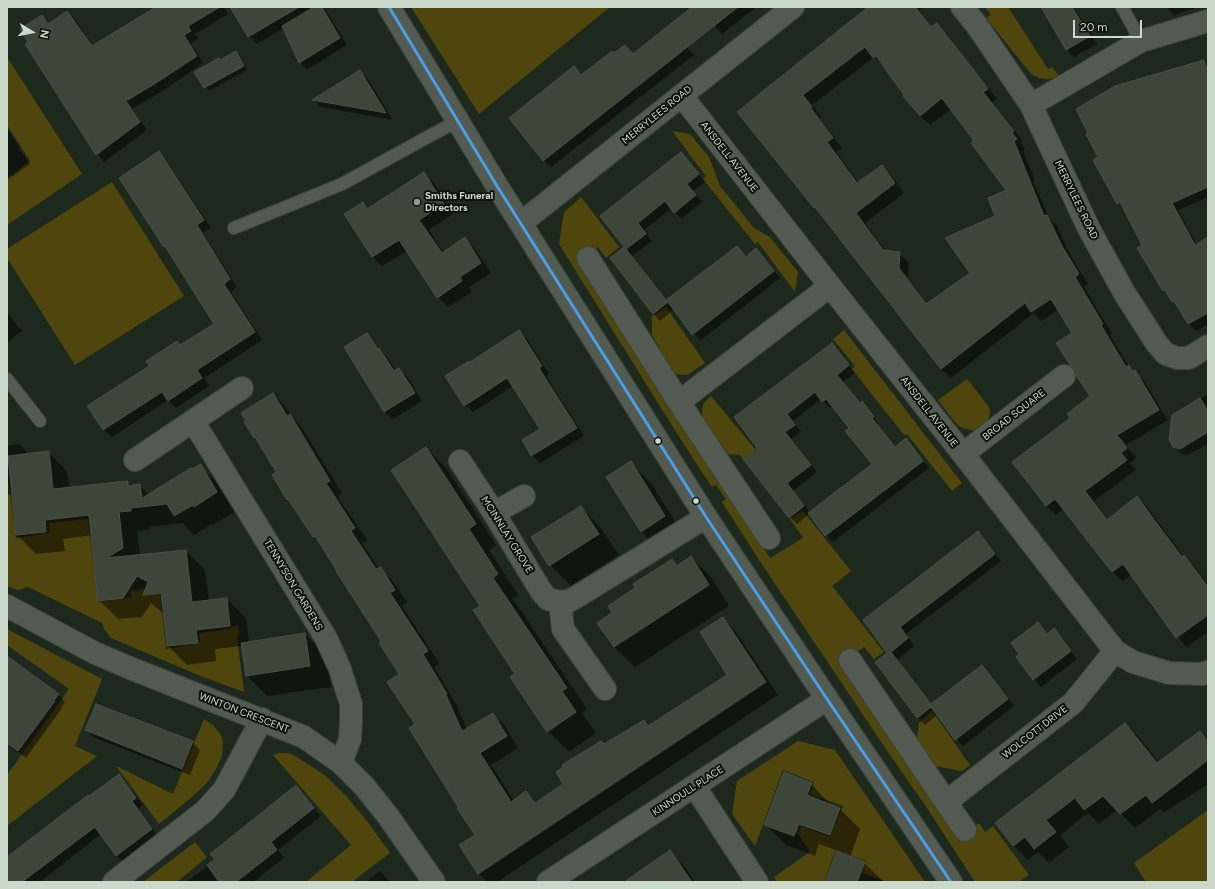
<!DOCTYPE html>
<style>
body{margin:0}
#map{position:relative;width:1215px;height:889px;overflow:hidden;background:#1e291e;font-family:Figtree,sans-serif}
canvas{display:block}
.frame{position:absolute;inset:0;border:8px solid #ccdacc;pointer-events:none}
.north{position:absolute;left:12px;top:12px;width:40px;height:40px;-webkit-text-stroke:3px #0a130a;paint-order:stroke;rotate:100deg;font-size:11px;font-weight:700;line-height:16px;text-align:center;color:#ccdacc}
.north::after{content:'';display:block;margin:auto;width:14px;height:18px;background:#ccdacc;clip-path:polygon(50% 0,100% 100%,50% 72%,0 100%)}
.scale{position:absolute;left:1073px;top:20px;width:69px;height:18px;box-sizing:border-box;border:2px solid #ccdacc;border-top:0;padding-left:5px;font-size:12px;line-height:14px;white-space:nowrap;color:#ccdacc;-webkit-text-stroke:3px #0a130a;paint-order:stroke}
</style>
<div id="map">
<canvas width="1215" height="889"></canvas>
<div class="frame"></div>
<div class="north">N</div>
<div class="scale">20 m</div>
</div>
<script>
const ctx = document.querySelector('canvas').getContext('2d');
ctx.lineJoin = 'round';
function paint(path, color) { ctx.fillStyle = color; ctx.fill(path, 'evenodd'); }
const poly = rows => new Path2D(rows.map(r => 'M' + r).join(''));
function trace(path, color, width, dash) { ctx.strokeStyle = color; ctx.lineWidth = width; ctx.lineCap = dash ? 'butt' : 'round'; ctx.setLineDash(dash || []); ctx.stroke(path); }
function label(font, color, halo, rows, align = 'center') {
  ctx.font = font + ' Figtree,sans-serif'; ctx.lineWidth = 4; ctx.setLineDash([]); ctx.textBaseline = 'middle'; ctx.strokeStyle = halo; ctx.fillStyle = color; for (const [text, x, y, turn = 0] of rows) {
    ctx.save(); ctx.translate(x, y); ctx.rotate((+turn || 0) * Math.PI / 180); ctx.textAlign = isNaN(turn) ? turn : align; if (halo) ctx.strokeText(text, 0, 0); ctx.fillText(text, 0, 0); ctx.restore();
  }
}
paint(poly([
 [411,7,610,7,479,114],
 [985,7,1008,7,1048,69,1052,67,1059,76,1049,79,1039,78,1031,74,986,18,991,15],
 [7,57,82,174,7,225,7,178,30,161,7,125],
 [672,131,690,134,709,157,720,186,754,228,770,237,798,272,795,292,758,242,755,244,703,179,706,176],
 [112,182,184,296,75,365,7,258,7,249],
 [581,197,619,247,606,258,598,247,580,260,770,558,803,538,790,519,803,511,851,571,832,586,884,652,874,659,864,647,841,664,958,839,979,823,985,832,993,826,1029,875,1019,882,975,882,927,808,890,755,759,560,722,502,726,499,716,485,712,487,694,460,666,416,559,244,564,212],
 [666,307,705,363,687,375,674,374,652,335,652,321,651,317],
 [844,330,962,483,952,491,907,434,904,435,852,369,855,366,833,339],
 [967,379,989,407,990,414,988,420,984,425,976,432,958,426,938,400],
 [711,396,755,449,743,459,740,455,728,454,702,417,702,409,704,403],
 [7,484,9,484,16,538,49,533,49,523,88,519,98,602,131,597,131,591,159,586,166,649,200,643,199,633,230,629,231,627,238,625,239,633,237,638,244,692,203,677,111,638,104,629,102,623,28,587,18,590,7,586],
 [7,629,102,679,75,746,97,756,7,826,7,775,69,689,7,645],
 [932,711,970,765,962,771,935,766,917,739,919,723],
 [204,719,213,725,221,735,223,742,222,756,216,769,206,784,193,796,159,824,116,766,173,794],
 [798,741,835,750,925,882,887,882,862,873,866,861,836,850,824,882,777,882,774,877,810,852,797,833,801,826,830,837,843,806,810,794,814,782,783,770,755,846,732,814,737,781],
 [279,753,288,753,297,757,326,776,346,796,367,821,390,853,358,877,353,882,306,882,351,845,273,755],
 [1208,810,1208,882,1146,882,1134,863],
 [195,842,207,857,177,882,143,882]
]), '#4f460d');
paint(poly([
 [158,7,224,7,228,14,195,34,198,39,191,43,203,63,164,90,132,109,147,130,104,162,97,154,26,44,29,42,42,17,50,24,67,12,75,19,93,46],
 [232,7,324,7,347,45,307,70,300,62,284,28,257,44,249,36],
 [699,7,754,7,755,8,722,34],
 [876,7,921,7,922,8,919,11,932,28,937,24,947,34,997,99,992,102,1023,141,1021,143,1025,149,1023,151,1035,180,1033,181,1049,218,1057,226,1071,256,1088,284,1084,287,1112,334,1110,335,1130,368,1144,381,1168,420,1126,445,1136,458,1130,463,1136,470,1094,501,1108,520,1137,497,1147,507,1184,557,1194,566,1208,585,1208,632,1187,647,1177,637,1132,574,1123,581,1113,572,1064,509,1056,515,1046,506,1071,418,1091,396,1073,334,1059,309,1041,321,1034,313,951,378,941,369,821,214,739,112],
 [874,57,884,67,885,67,920,116,930,125,951,109,976,141,1008,191,972,273,927,304,908,279,909,263,899,253,886,252,865,223,904,193,892,176,882,166,859,183,836,152,842,148,820,119,821,117,812,105],
 [1041,7,1074,7,1097,44,1074,57,1067,50],
 [1166,7,1199,7,1174,15],
 [676,34,694,55,551,167,543,160,574,67,582,75,614,55,633,55],
 [236,52,239,55,247,70,209,91,196,72],
 [1208,59,1208,197,1178,210,1197,245,1208,238,1208,324,1196,331,1189,324,1180,308,1164,290,1126,210,1118,203,1100,157,1115,87],
 [360,71,368,79,393,120,321,107,313,100],
 [7,128,20,148,19,148,30,164,7,180],
 [159,153,166,160,211,228,203,233,237,287,231,292,262,340,204,378,209,386,176,408,168,400,112,437,104,430,89,406,151,366,177,342,181,346,216,324,170,252,165,246,120,178],
 [681,153,705,182,693,191,702,202,681,219,672,208,644,230,652,241,632,256,667,300,737,247,746,257,756,249,780,278,700,341,674,309,660,321,654,314,612,258,625,248,601,216],
 [424,173,434,183,453,214,429,230,444,253,465,239,475,249,491,273,469,287,472,292,448,307,438,297,407,251,382,266,372,256,362,204,368,209],
 [7,313,22,331,8,342,7,341],
 [519,331,527,339,549,374,546,376,584,436,540,463,532,455,523,440,541,429,513,386,473,412,465,405,470,363],
 [367,334,387,357,396,371,399,369,407,376,422,401,393,419,385,412,345,348],
 [832,344,855,373,843,382,861,403,862,402,869,409,879,424,878,425,895,448,906,440,929,468,833,542,826,535,810,513,797,524,790,517,759,449],
 [821,399,830,408,833,405,850,428,873,465,810,513,793,491,817,472,791,439,801,432,793,421],
 [273,394,285,406,292,417,302,428,342,493,337,496,367,540,362,543,379,569,380,568,392,580,407,602,402,606,439,663,434,667,458,707,457,707,467,729,493,714,505,726,518,748,491,765,514,801,526,792,537,803,565,784,604,745,644,721,649,727,728,675,723,619,735,631,778,695,497,882,487,882,479,874,460,845,476,835,460,807,416,724,400,675,383,642,320,542,314,536,278,473,259,442,255,437],
 [1208,394,1208,444,1188,455,1181,454,1174,446,1173,416],
 [19,444,29,454,48,452,67,471,70,488,127,482,132,487,140,486,149,495,200,466,220,485,236,511,213,525,212,524,194,535,183,523,149,527,150,529,137,531,140,556,186,551,205,570,209,601,227,599,246,618,249,642,305,634,326,655,331,687,267,696,247,676,242,646,215,649,216,661,187,665,168,646,164,614,151,603,142,617,118,619,99,600,92,535,63,539,65,551,36,554,17,535,13,494,7,495,7,446],
 [426,448,447,469,496,545,489,550,518,595,513,599,587,709,582,713,596,733,569,752,548,731,516,674,481,606],
 [631,463,651,483,685,537,662,552,641,531],
 [581,507,601,528,619,555,571,586,550,565],
 [978,532,1001,561,906,634,914,646,897,660,932,704,982,666,1014,706,963,746,956,739,938,714,925,725,918,718,877,662,888,653,864,620],
 [691,558,712,578,729,606,635,667,614,647,614,613,637,589,672,560,678,566],
 [1038,623,1048,634,1054,630,1061,637,1077,659,1041,687,1034,679,1018,657],
 [7,670,58,694,65,702,61,708,62,708,26,758,7,744],
 [1125,724,1140,738,1159,763,1199,732,1208,740,1208,784,1164,812,1160,809,1135,828,1117,810,1099,824,1088,813,1060,835,1069,847,1049,863,1038,852,1028,860,1014,846,997,824],
 [86,729,192,742,200,750,190,775,93,737],
 [119,775,126,783,143,805,138,809,159,837,124,863,117,856,101,834,40,882,7,882,7,858],
 [811,784,832,806,839,808,860,829,850,857,864,863,884,882,826,882,838,851,819,844,815,856,786,845,765,824],
 [296,786,321,816,278,850,284,858,253,882,186,882,216,860],
 [670,852,684,866,695,882,626,882],
 [380,871,390,882,366,882]
]), '#0007');
const building = poly([
 [156,7,220,7,188,26,191,31,184,35,197,56,156,83,126,101,140,122,96,155,25,44,28,42,20,29,42,15,48,24,67,11,92,46,156,7],
 [230,7,299,7,248,37,230,7],
 [314,7,322,7,340,38,299,63,282,26,314,7],
 [692,7,738,7,543,161,509,118,574,66,581,75,612,51,614,53,625,45,633,54,692,7],
 [868,7,915,7,931,27,937,23,984,83,988,89,983,92,1014,131,1012,133,1017,139,1014,141,1044,216,1047,215,1062,246,1079,274,1075,277,1103,324,1101,325,1126,367,1129,365,1132,371,1135,370,1159,410,1117,435,1127,448,1121,453,1127,460,1085,491,1107,520,1137,496,1155,521,1182,557,1184,555,1208,587,1208,615,1176,638,1123,564,1112,572,1055,499,1046,506,1012,462,1070,418,1067,414,1090,396,1076,375,1074,369,1071,366,1056,343,1072,333,1051,299,1031,312,1025,303,941,369,815,207,814,208,737,112,868,7],
 [865,47,873,58,876,56,904,95,903,96,920,116,942,98,974,141,971,143,1006,190,988,198,995,216,945,238,970,273,926,304,899,268,900,252,883,250,856,213,895,183,882,165,857,183,827,142,833,138,811,108,812,107,803,95,865,47],
 [1041,7,1072,7,1090,36,1066,50,1041,7],
 [236,51,244,66,204,88,194,72,219,58,220,60,236,51],
 [1204,60,1208,71,1208,187,1172,203,1195,245,1208,237,1208,313,1188,324,1174,301,1172,302,1165,290,1163,291,1137,248,1142,245,1120,202,1117,204,1093,160,1098,157,1086,134,1088,133,1076,109,1115,86,1204,60],
 [360,70,386,113,312,100,360,70],
 [159,151,204,220,197,225,230,279,224,284,255,332,197,370,202,378,168,401,162,392,103,430,87,406,149,366,146,361,177,341,180,345,214,324,165,246,164,247,119,178,159,151],
 [681,152,699,174,687,184,696,195,674,213,665,201,638,223,646,234,626,249,666,300,737,246,746,257,756,248,774,271,692,335,668,302,653,314,610,258,624,247,600,216,681,152],
 [424,172,444,204,419,220,442,253,465,237,481,263,460,277,462,281,437,298,399,240,372,257,344,214,363,202,367,209,424,172],
 [519,330,542,366,539,368,577,428,531,456,522,440,540,429,507,378,464,406,445,376,469,361,470,362,519,330],
 [367,333,378,349,379,348,394,371,399,368,415,393,384,412,344,347,367,333],
 [832,343,849,365,837,375,860,403,862,401,874,417,872,418,895,447,906,438,923,461,825,536,808,513,872,464,845,431,849,428,826,399,822,402,815,392,787,414,795,425,785,432,811,465,787,483,804,506,789,518,743,459,757,448,734,417,832,343],
 [273,393,287,416,290,414,330,481,326,483,355,528,351,531,376,569,381,567,395,590,390,593,428,651,423,654,447,694,446,695,462,731,493,713,507,736,480,753,511,802,526,791,535,803,563,784,556,772,563,767,562,765,601,741,604,744,644,720,648,726,727,675,700,632,723,617,766,682,478,874,459,845,475,835,457,808,458,807,409,728,415,724,387,682,399,674,379,643,381,641,336,571,337,571,315,536,313,537,288,499,287,500,272,475,276,472,255,437,254,438,244,422,246,421,241,413,273,393],
 [1200,398,1208,411,1208,432,1180,449,1173,447,1169,439,1172,415,1200,398],
 [426,447,476,524,469,529,498,574,493,578,567,688,562,691,576,712,547,732,510,677,515,674,473,610,480,606,391,470,426,447],
 [49,451,53,489,128,481,128,486,140,484,142,498,191,468,192,469,201,464,217,492,194,507,193,505,174,516,167,504,131,508,131,511,119,512,123,548,106,558,186,550,192,602,227,598,230,626,196,630,198,643,167,646,161,593,143,595,148,582,137,576,123,598,98,601,89,515,45,520,46,532,16,535,8,456,49,451],
 [631,461,665,516,641,532,606,477,631,461],
 [581,506,599,534,549,566,531,537,581,506],
 [978,531,995,554,900,627,908,638,891,652,931,704,982,665,1008,699,955,740,931,707,917,718,875,662,887,653,863,620,978,531],
 [691,556,709,585,614,647,597,623,612,613,608,606,635,588,633,584,672,559,677,566,691,556],
 [1038,622,1047,634,1054,628,1071,651,1033,680,1016,657,1019,654,1011,643,1038,622],
 [305,633,310,666,246,676,241,643,305,633],
 [7,656,59,694,54,700,55,701,18,751,7,743,7,656],
 [96,704,193,741,182,769,85,730,96,704],
 [1125,723,1157,763,1200,731,1208,742,1208,760,1152,803,1146,795,1120,814,1103,796,1084,810,1075,798,1046,820,1056,832,1034,849,1025,837,1013,846,995,823,1125,723],
 [784,772,812,783,807,795,840,808,830,835,799,824,794,836,764,825,784,772],
 [119,774,136,798,132,801,152,829,116,856,95,827,22,882,7,882,7,857,88,795,89,796,119,774],
 [296,785,314,808,271,842,277,850,236,882,219,882,207,865,215,859,210,854,296,785],
 [670,850,692,882,624,882,670,850],
 [837,851,865,862,857,882,825,882,837,851]
]);
paint(building, '#3e463a');
trace(building, '#4a5046', 1);
const service = poly([
 [1122,7,1141,41],
 [234,228,342,184,457,121],
 [7,379,40,421]
]);
const minor = poly([
 [962,7,976,24,1031,105,1089,229,1125,294,1157,344,1166,354,1177,358,1189,358,1208,346],
 [682,96,830,286,963,454,1115,651,1133,662,1169,673,1202,674,1208,672],
 [1031,105,1141,41,1208,21],
 [521,223,793,7],
 [588,258,679,402,830,286],
 [679,402,769,538],
 [193,421,326,638,340,669,351,704,351,722,350,739,341,763],
 [963,454,1064,376],
 [135,460,242,388],
 [460,461,494,513,541,591,548,599,560,602,569,601,578,596,706,517],
 [494,513,524,496],
 [560,602,563,629,605,689],
 [7,606,95,653,130,668,304,737,341,763,364,786,388,816,434,882],
 [850,660,946,802,1073,703,1115,651],
 [695,787,757,882],
 [946,802,965,830],
 [114,882,205,811,224,790,262,719],
 [548,882,827,699]
]);
const tertiary = poly([
 [389,7,497,186,706,517,827,699,951,882]
]);
trace(service, '#3b453c', 14);
trace(minor, '#3b453c', 24);
trace(tertiary, '#3b453c', 24);
trace(service, '#525a52', 12);
trace(minor, '#525a52', 22);
trace(tertiary, '#525a52', 22);
trace(poly([
 [389,7,497,186,706,517,827,699,951,882]
]), '#4d9ee5', 3);
for (const [x, y, r, color] of [
 [417,202,4,"#8f9c8f"],
 [658,441,3.5,"#ccdacc"],
 [696,501,3.5,"#ccdacc"]
]) { const dot = new Path2D(); dot.arc(x, y, r, 0, 2 * Math.PI); ctx.fillStyle = color; ctx.fill(dot); trace(dot, '#0a130a', 1.5); }
label('10px', '#ccdacc', '#0a130a', [
 ["MERRYLEES ROAD",657,115,-39],
 ["ANSDELL AVENUE",729,157,52],
 ["MERRYLEES ROAD",1076,200,64],
 ["ANSDELL AVENUE",929,412,52],
 ["BROAD SQUARE",1014,415,-38],
 ["MCINNLAY GROVE",507,535,58],
 ["TENNYSON GARDENS",293,585,59],
 ["WINTON CRESCENT",244,713,21],
 ["WOLCOTT DRIVE",1035,732,-38],
 ["KINNOULL PLACE",688,791,-33]
]);
label('bold 10px', '#ccdacc', '#0a130a', [
 ["Smiths Funeral",425,196],
 ["Directors",425,208]
], 'left');
</script>
